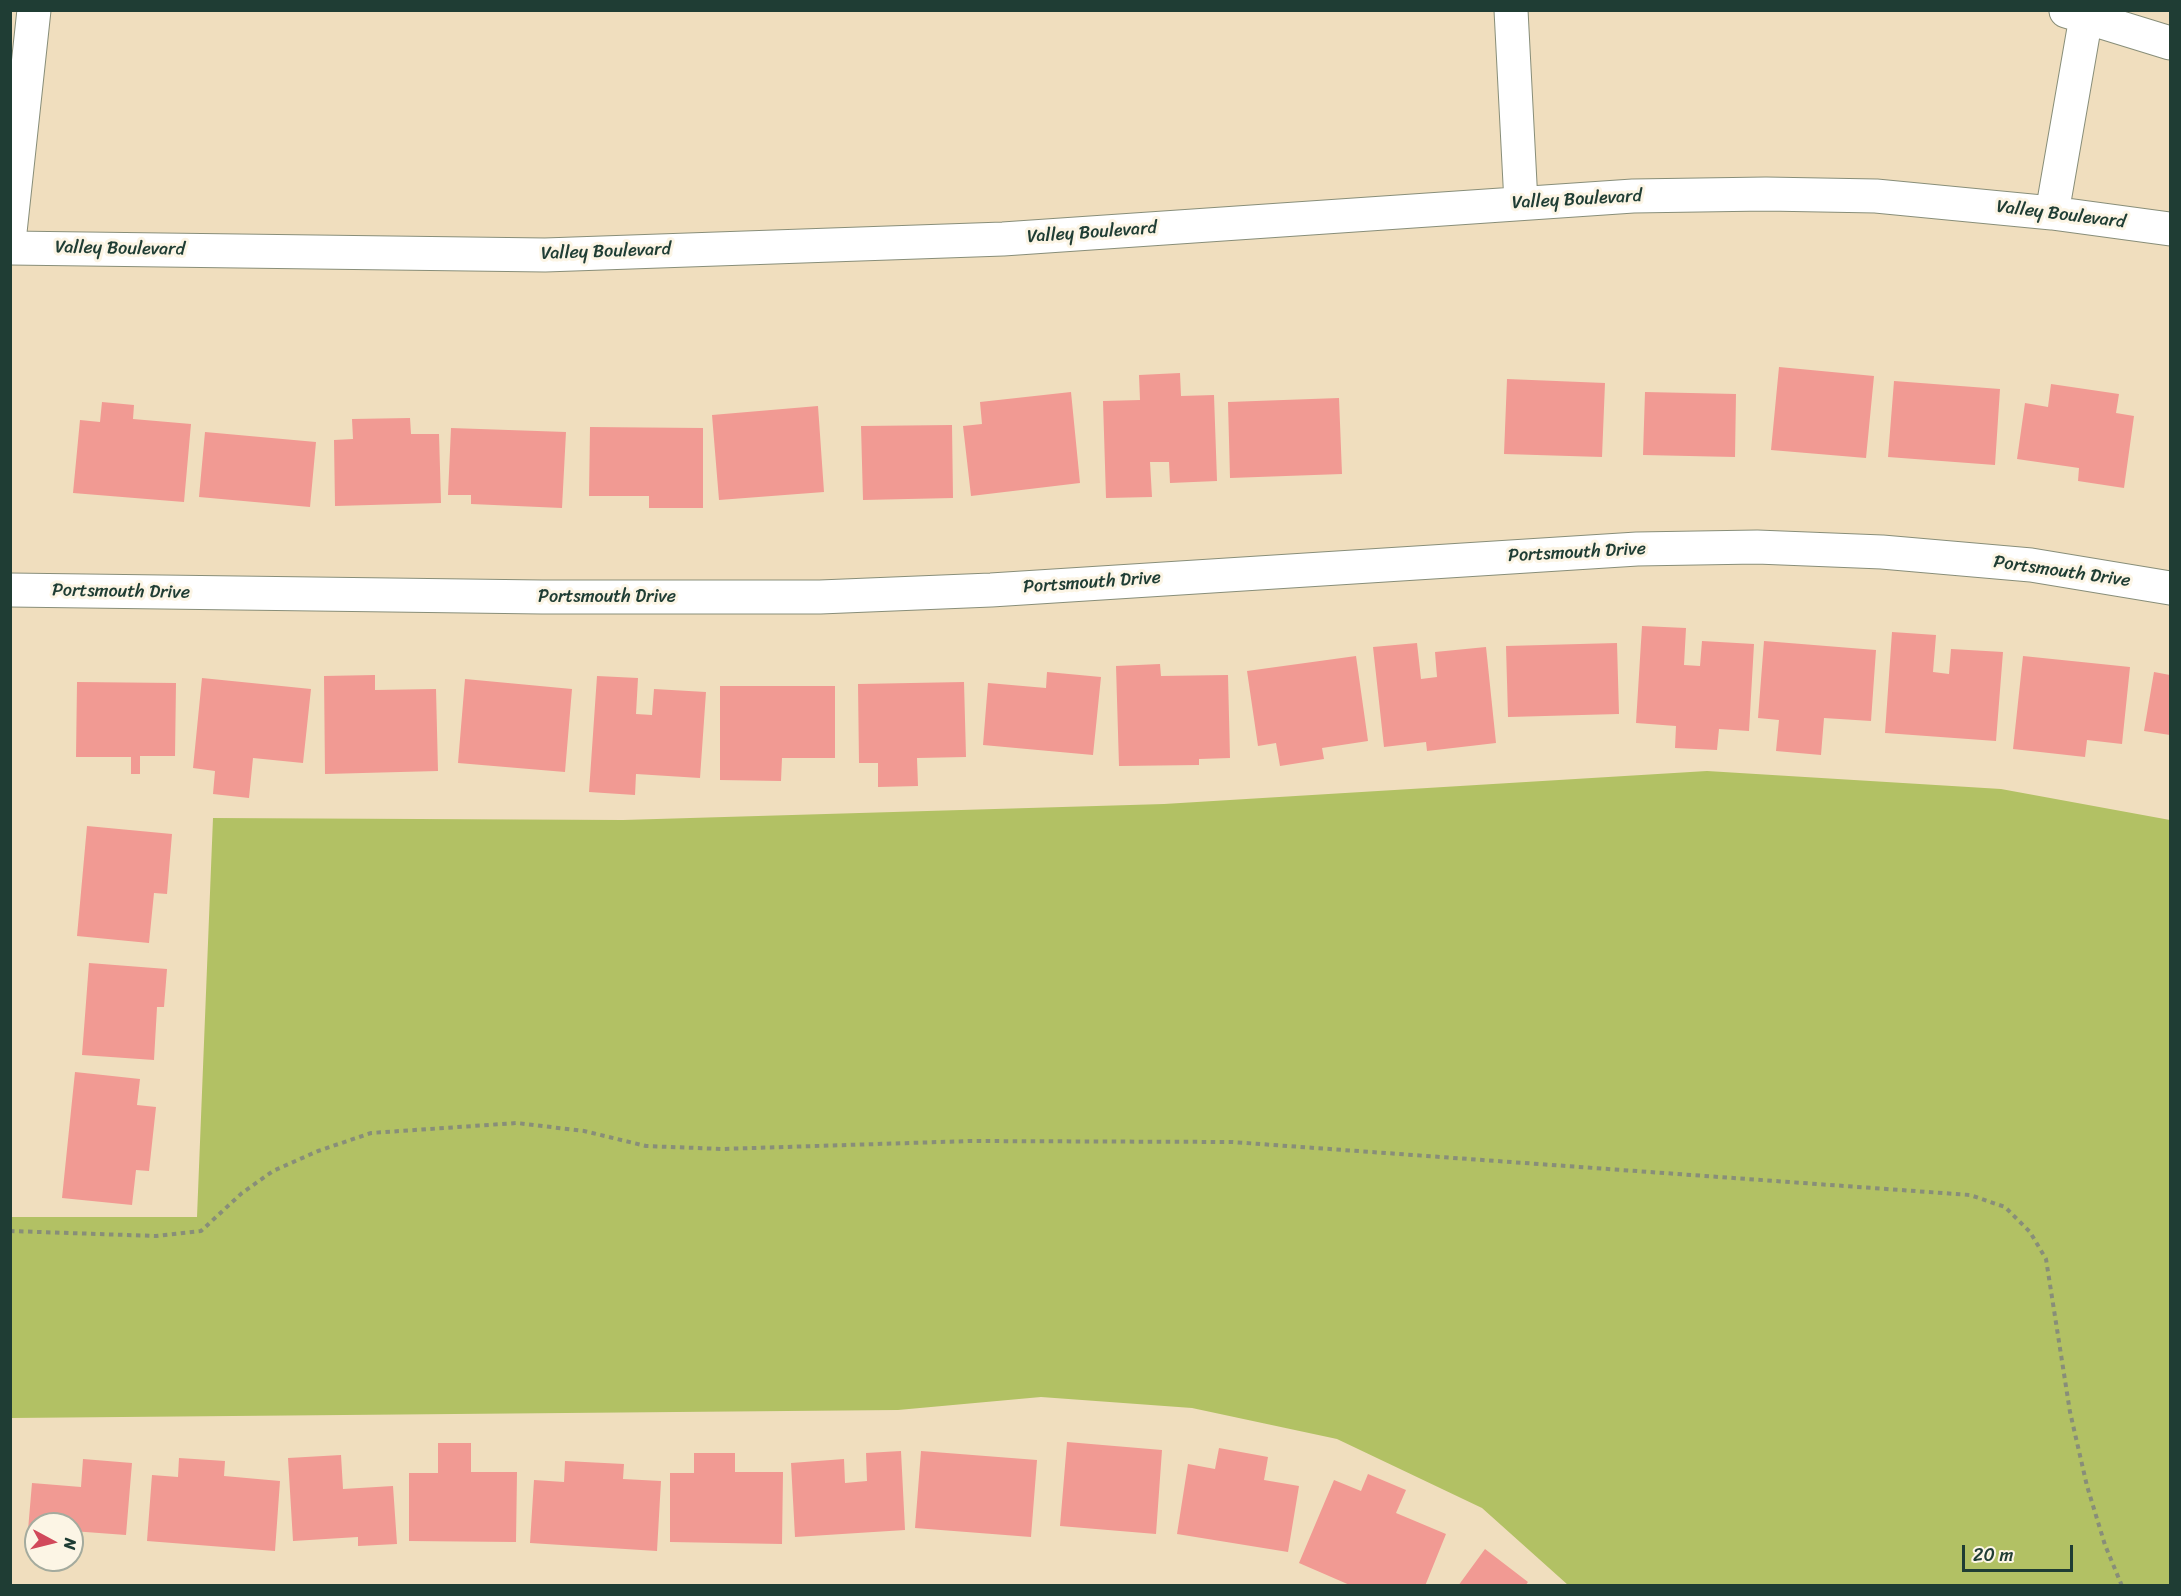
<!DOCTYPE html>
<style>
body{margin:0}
#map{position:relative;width:2181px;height:1596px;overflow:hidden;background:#f0debe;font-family:Sriracha,sans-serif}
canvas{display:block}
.frame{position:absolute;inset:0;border:12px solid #1f3d34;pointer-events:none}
.north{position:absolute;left:24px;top:1512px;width:60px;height:60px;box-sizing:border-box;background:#fcf5e5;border:2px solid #a4ab9e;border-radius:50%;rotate:97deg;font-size:16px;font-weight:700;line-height:24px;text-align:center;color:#1f3d34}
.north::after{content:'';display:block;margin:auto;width:21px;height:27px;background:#d1495b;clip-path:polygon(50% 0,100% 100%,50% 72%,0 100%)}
.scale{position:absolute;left:1962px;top:1545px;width:111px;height:27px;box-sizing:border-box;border:3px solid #1f3d34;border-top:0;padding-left:8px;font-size:18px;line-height:21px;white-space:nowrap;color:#1f3d34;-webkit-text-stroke:4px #fcf5e5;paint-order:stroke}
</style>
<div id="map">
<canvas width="2181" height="1596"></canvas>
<div class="frame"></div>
<div class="north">N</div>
<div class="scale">20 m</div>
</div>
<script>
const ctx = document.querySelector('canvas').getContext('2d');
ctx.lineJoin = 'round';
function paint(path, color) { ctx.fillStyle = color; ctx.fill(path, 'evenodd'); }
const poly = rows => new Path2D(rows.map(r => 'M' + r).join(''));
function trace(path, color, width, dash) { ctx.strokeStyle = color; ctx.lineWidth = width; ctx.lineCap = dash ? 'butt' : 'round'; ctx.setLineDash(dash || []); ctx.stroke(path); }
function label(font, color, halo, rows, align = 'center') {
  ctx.font = font + ' Sriracha,sans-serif'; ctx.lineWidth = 6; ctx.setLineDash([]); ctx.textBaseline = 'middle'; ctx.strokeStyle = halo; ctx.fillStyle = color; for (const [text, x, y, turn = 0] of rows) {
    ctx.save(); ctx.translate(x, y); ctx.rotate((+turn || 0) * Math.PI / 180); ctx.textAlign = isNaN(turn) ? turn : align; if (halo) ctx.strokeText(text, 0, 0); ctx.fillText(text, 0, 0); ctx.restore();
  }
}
paint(poly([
 [1707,771,2001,789,2170,820,2170,1585,1568,1585,1482,1508,1337,1439,1192,1408,1041,1397,898,1410,11,1418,11,1217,197,1217,213,818,623,820,1164,804]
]), '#b2c164');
paint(poly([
 [1779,367,1874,376,1866,458,1771,450],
 [1180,373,1181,396,1214,395,1217,481,1170,483,1169,462,1150,462,1152,497,1106,498,1103,401,1140,400,1139,375],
 [1507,379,1605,383,1602,457,1504,454],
 [1894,381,2000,389,1995,465,1888,457],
 [2051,384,2119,394,2116,413,2134,416,2124,488,2078,481,2079,468,2017,459,2025,403,2048,407],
 [1071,392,1080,483,971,496,963,426,982,424,980,402],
 [1645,392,1736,394,1735,457,1643,455],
 [1339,398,1342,474,1230,478,1228,402],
 [102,402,134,405,133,419,191,424,184,502,73,493,80,420,100,422],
 [818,406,824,492,719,500,712,415],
 [410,418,411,434,439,434,441,503,335,506,334,440,353,439,352,419],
 [952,425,953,498,863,500,861,426],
 [590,427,703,428,703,508,649,508,649,496,589,496],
 [451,428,566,432,562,508,471,504,471,495,448,495],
 [205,432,316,442,310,507,199,497],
 [1642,626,1686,628,1684,665,1700,666,1702,641,1754,644,1749,731,1719,729,1717,750,1675,748,1676,726,1636,723],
 [1892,632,1936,635,1933,672,1949,674,1951,649,2003,652,1996,741,1885,733],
 [1764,641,1876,650,1871,721,1824,718,1821,755,1776,751,1779,720,1758,718],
 [1417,643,1421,679,1437,677,1435,652,1486,647,1496,743,1427,751,1426,742,1384,747,1373,647],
 [1617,643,1619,714,1508,717,1506,646],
 [1356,656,1368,741,1322,748,1324,759,1280,766,1276,743,1258,746,1247,671],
 [2023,656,2130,667,2122,744,2087,740,2085,757,2013,749],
 [1160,664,1161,676,1228,675,1230,758,1199,759,1199,765,1119,766,1116,666],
 [1047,672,1101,677,1093,755,983,745,988,683,1046,688],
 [2154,672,2170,675,2170,735,2144,731],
 [375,675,375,690,436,689,438,771,325,774,324,676],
 [597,676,638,678,636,714,652,715,654,689,706,692,700,778,636,774,635,795,589,792],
 [202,678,311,689,303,763,253,758,249,798,213,794,215,771,193,768],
 [465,679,572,689,565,772,458,763],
 [77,682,176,683,175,756,140,756,140,774,131,774,131,757,76,757],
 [964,682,966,757,917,758,918,786,878,787,878,763,859,763,858,684],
 [720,686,835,686,835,758,782,758,781,781,720,780],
 [87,826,172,834,167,894,154,893,149,943,77,936],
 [89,963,167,969,164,1007,157,1007,154,1060,82,1055],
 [75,1072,140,1079,137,1105,156,1107,149,1171,136,1170,132,1205,62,1198],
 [1067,1442,1162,1450,1156,1534,1060,1526],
 [438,1443,471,1443,471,1472,517,1472,516,1542,409,1541,409,1473,438,1473],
 [1219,1448,1268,1457,1264,1480,1299,1486,1288,1552,1177,1534,1188,1464,1215,1469],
 [901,1451,905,1530,795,1537,791,1463,844,1459,845,1483,867,1481,866,1453],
 [921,1451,1037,1460,1031,1537,915,1528],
 [694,1453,735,1453,735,1472,783,1472,782,1544,670,1542,670,1473,694,1473],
 [341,1455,343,1489,393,1486,397,1544,358,1546,358,1537,293,1541,288,1458],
 [179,1458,225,1461,224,1476,280,1481,275,1551,147,1541,152,1475,178,1477],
 [83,1459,132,1463,126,1535,72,1531,72,1524,36,1524,36,1543,27,1542,32,1483,81,1487],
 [565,1461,624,1464,623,1479,661,1481,657,1551,530,1543,534,1480,564,1482],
 [1368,1474,1406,1490,1396,1513,1446,1534,1425,1586,1352,1586,1299,1563,1334,1480,1361,1491],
 [1485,1549,1528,1582,1525,1586,1458,1586]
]), '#f19a93');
const minor = poly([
 [1511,10,1521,203],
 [2066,11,2170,43],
 [2052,213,2086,17],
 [10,232,34,10],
 [10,248,545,255,1003,239,1633,196,1766,194,1876,196,2052,213,2170,229],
 [10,590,542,597,820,597,991,590,1637,549,1757,547,1882,552,2031,565,2170,588]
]);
trace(minor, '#888e79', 35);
trace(poly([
 [10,1231,156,1236,201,1231,242,1193,273,1171,318,1151,371,1133,517,1123,584,1131,646,1146,722,1149,971,1141,1232,1142,1970,1195,2005,1207,2030,1232,2046,1259,2070,1412,2087,1486,2105,1545,2122,1586]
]), '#888e79', 4, [4.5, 4.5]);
trace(minor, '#fff', 33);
label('18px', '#1f3d34', '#fcf5e5', [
 ["Valley Boulevard",1577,200,-3],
 ["Valley Boulevard",2061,215,7],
 ["Valley Boulevard",1092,233,-4],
 ["Valley Boulevard",120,249,1],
 ["Valley Boulevard",606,252,-2],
 ["Portsmouth Drive",1577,553,-3],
 ["Portsmouth Drive",2062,572,8],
 ["Portsmouth Drive",1092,583,-4],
 ["Portsmouth Drive",121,592,1],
 ["Portsmouth Drive",607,597]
]);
</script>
